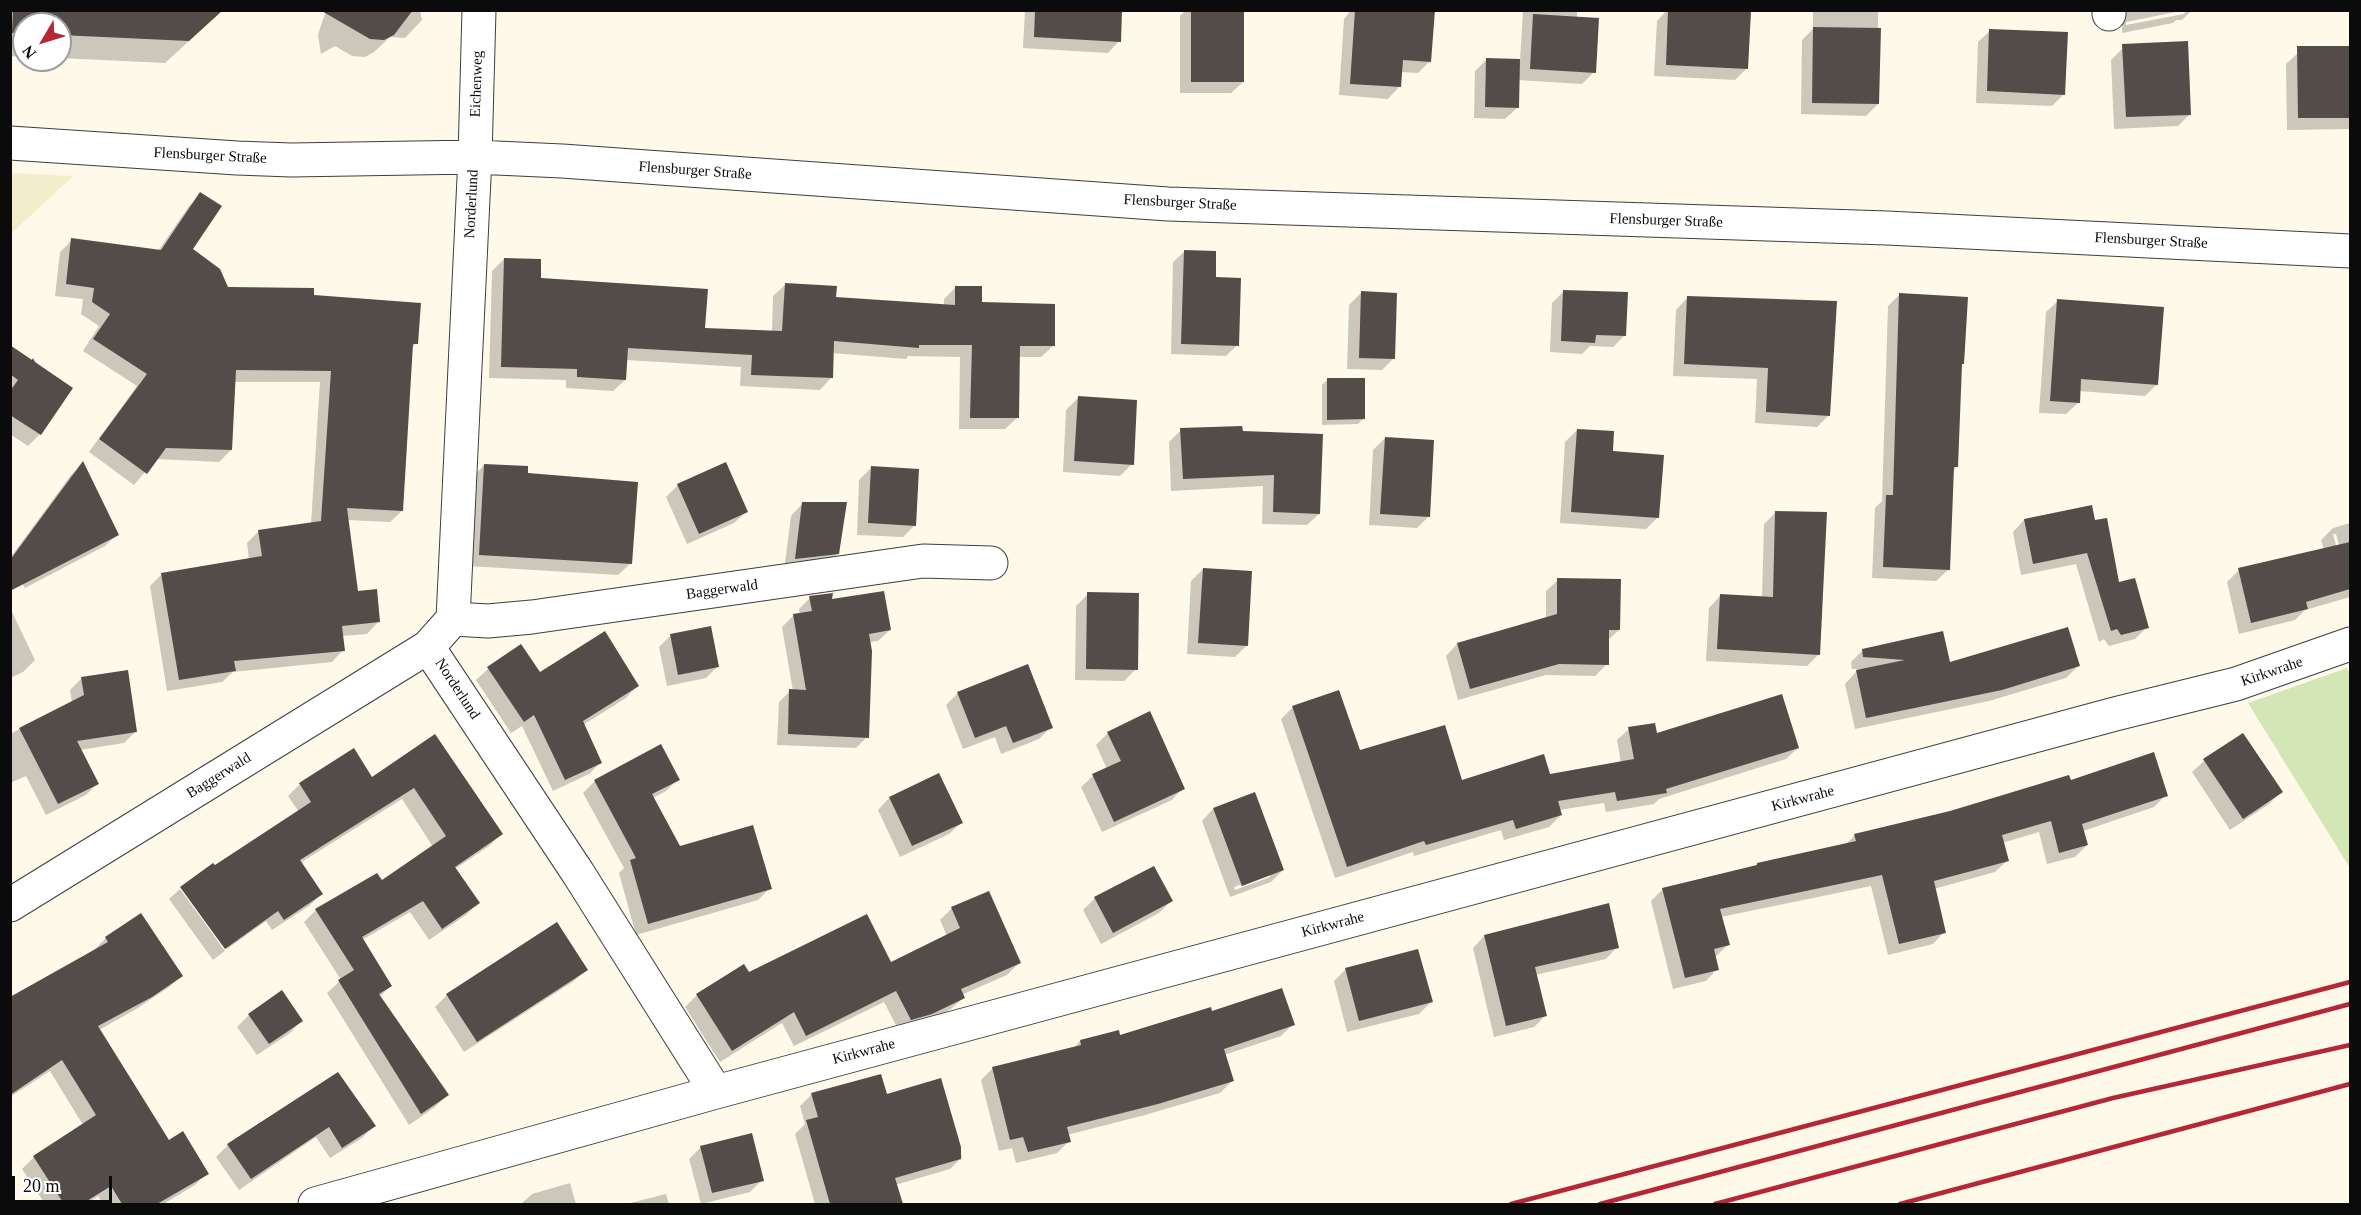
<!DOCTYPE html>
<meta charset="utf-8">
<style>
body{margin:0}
#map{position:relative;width:2361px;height:1215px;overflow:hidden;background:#fef9e9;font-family:Georgia,serif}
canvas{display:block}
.frame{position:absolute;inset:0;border:12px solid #0b0b0b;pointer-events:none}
.north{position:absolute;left:12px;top:12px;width:60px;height:60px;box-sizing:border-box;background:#fff;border:2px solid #9d9d9d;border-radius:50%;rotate:232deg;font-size:16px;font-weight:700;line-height:24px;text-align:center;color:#0b0b0b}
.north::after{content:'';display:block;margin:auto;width:21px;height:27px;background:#b62736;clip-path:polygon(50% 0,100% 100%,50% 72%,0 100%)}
.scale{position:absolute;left:12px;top:1176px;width:100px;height:27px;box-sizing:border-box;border:3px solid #0b0b0b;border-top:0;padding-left:8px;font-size:18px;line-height:21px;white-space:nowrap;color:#0b0b0b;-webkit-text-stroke:4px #fff;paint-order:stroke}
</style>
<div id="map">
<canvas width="2361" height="1215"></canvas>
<div class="frame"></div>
<div class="north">N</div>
<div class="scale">20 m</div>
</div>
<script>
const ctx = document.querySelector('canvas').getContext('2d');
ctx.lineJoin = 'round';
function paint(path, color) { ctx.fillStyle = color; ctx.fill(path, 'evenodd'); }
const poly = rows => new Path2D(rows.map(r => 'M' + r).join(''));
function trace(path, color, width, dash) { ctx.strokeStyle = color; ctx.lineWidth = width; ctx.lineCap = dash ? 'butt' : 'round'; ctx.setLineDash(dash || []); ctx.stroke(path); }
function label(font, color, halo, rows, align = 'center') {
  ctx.font = font + ' Georgia,serif'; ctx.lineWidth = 6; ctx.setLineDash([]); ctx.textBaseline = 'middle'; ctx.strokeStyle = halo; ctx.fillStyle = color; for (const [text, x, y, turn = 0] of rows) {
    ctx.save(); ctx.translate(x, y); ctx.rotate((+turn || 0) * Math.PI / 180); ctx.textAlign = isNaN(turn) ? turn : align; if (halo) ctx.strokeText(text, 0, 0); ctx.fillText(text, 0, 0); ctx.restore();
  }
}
paint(poly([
 [11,173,73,176,11,234]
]), '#f3edcb');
paint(poly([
 [2347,668,2350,675,2350,868,2248,703]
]), '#d2e7b5');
paint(poly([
 [10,10,223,10,165,63,60,58,60,24,24,24,24,57,10,56],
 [326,10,420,10,422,20,405,38,390,37,374,52,365,57,352,56,335,46,321,54,318,35],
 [1025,10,1121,10,1119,41,1108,53,1023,48],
 [1186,10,1243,10,1243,82,1231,93,1180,93,1180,16],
 [1351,10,1433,10,1430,61,1418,73,1400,72,1399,87,1388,99,1339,95,1344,19],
 [1523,10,1577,10,1577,18,1594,72,1582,84,1518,80,1517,108,1505,119,1474,118,1475,71,1486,60,1520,61],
 [1667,10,1750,10,1747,68,1735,80,1654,76,1657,21],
 [1813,10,1878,10,1878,104,1866,116,1801,114,1802,40,1813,29],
 [2123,10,2186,10,2126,22,2126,25,2184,14,2187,10,2192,10,2182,20,2176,20,2173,23,2122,33],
 [1990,31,2064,94,2052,106,1976,103,1978,42],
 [2123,48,2190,114,2178,126,2114,129,2111,60],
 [2350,50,2350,129,2287,130,2286,64,2298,53],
 [201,194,191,250,227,288,313,297,416,343,411,349,402,511,390,522,347,520,357,593,378,622,367,634,342,636,343,650,332,662,233,672,222,682,167,691,150,586,162,574,249,560,247,543,259,531,311,524,320,382,234,382,231,450,219,462,156,459,134,485,89,452,137,386,83,351,99,326,81,314,83,299,55,296,60,252,72,240,158,251,189,206],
 [1184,252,1237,345,1226,356,1171,354,1173,262],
 [504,259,539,279,704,329,772,332,773,296,785,285,835,298,944,306,944,299,956,287,1053,346,1041,357,1018,357,1017,418,1005,429,959,429,960,357,908,356,906,359,832,353,831,378,820,390,740,386,741,367,626,360,625,380,613,391,566,388,566,380,489,378,492,271],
 [1564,291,1625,335,1613,347,1590,346,1582,354,1550,352,1552,303],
 [1361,293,1394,358,1382,370,1347,369,1349,305],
 [1900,294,1963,363,1960,366,1957,466,1953,471,1948,570,1936,581,1872,578,1875,508,1882,501,1888,306],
 [1687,298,1835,302,1829,415,1817,427,1755,423,1757,379,1673,376,1676,310],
 [2058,301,2157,384,2145,396,2079,391,2078,403,2066,414,2039,413,2046,312],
 [10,347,71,389,40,434,28,446,10,434],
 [1327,380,1364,418,1358,424,1322,425,1322,385],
 [1078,398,1132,464,1120,476,1063,472,1066,410],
 [1181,430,1241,433,1319,514,1307,525,1262,524,1263,486,1171,491,1169,442],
 [1577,430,1611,452,1658,517,1646,529,1560,523,1565,442],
 [1385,438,1429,516,1417,528,1369,525,1373,450],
 [83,464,117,535,105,546,25,588,10,565,10,558,71,475],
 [484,465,526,475,630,564,618,575,468,566,473,477],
 [871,468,914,526,903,537,857,535,859,480],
 [678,485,746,512,734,523,687,544,666,497],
 [802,504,838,553,826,565,784,570,791,516],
 [1776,512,1819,654,1807,666,1706,661,1709,608,1720,596,1762,598,1764,524],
 [2024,520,2094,522,2118,584,2147,627,2135,639,2109,646,2104,639,2099,642,2076,564,2021,575,2013,532],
 [2350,523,2350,597,2305,610,2295,620,2239,634,2227,582,2239,570,2324,550,2321,540,2333,528],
 [2333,534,2336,534,2341,552,2338,553],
 [1203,569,1247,645,1235,657,1187,654,1191,581],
 [1558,580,1619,630,1607,641,1607,664,1595,676,1546,675,1458,700,1446,656,1457,644,1546,619,1546,591],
 [1088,594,1136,669,1124,681,1075,680,1076,606],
 [810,598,831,601,890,630,878,641,869,642,867,737,856,748,777,745,779,702,790,691,793,691,782,627,793,616,800,615,799,609],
 [10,608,35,660,23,672,10,678],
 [671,635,718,666,706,678,667,686,659,647],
 [521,646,539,674,637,686,626,698,583,725,601,762,589,774,553,791,522,726,511,733,476,680,488,669],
 [1863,650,1949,664,2078,666,2066,678,1989,701,1855,729,1845,684,1856,672,1864,669,1852,669,1851,662],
 [82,678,136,731,124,743,80,750,98,783,86,795,46,815,26,776,10,783,10,734,72,703,70,690],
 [958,693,1051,727,1039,739,1001,754,995,737,963,749,946,705],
 [1293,707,1359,752,1461,782,1548,775,1621,763,1617,740,1629,729,1656,735,1798,748,1786,759,1659,799,1654,804,1606,812,1604,803,1559,810,1561,815,1549,827,1504,840,1501,830,1414,856,1413,852,1335,878,1281,719],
 [1108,733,1183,788,1172,800,1102,832,1081,787,1093,776,1107,769,1096,745],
 [434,736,501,834,489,846,455,869,478,903,466,915,429,940,410,912,362,940,391,986,379,997,447,1095,435,1107,409,1125,327,993,341,980,304,922,316,910,377,875,381,882,433,847,402,799,300,863,321,894,309,906,272,930,266,921,227,949,182,887,299,812,288,796,300,784,372,779],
 [2204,761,2281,792,2269,804,2230,830,2192,772],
 [678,779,666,791,653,798,679,847,770,888,758,900,636,935,619,873,624,868,583,793,595,781],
 [2070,782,2166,795,2154,807,2083,831,2087,845,2075,857,2047,864,2039,832,2002,843,2007,861,1995,872,1934,889,1944,932,1933,944,1888,955,1871,886,1721,917,1728,945,1715,957,1717,969,1706,981,1673,989,1651,901,1663,889,1754,867,1757,864,1845,845,1855,835],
 [889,798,961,823,949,834,900,857,878,810],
 [1213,809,1283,870,1271,882,1230,897,1202,821],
 [1270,874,1270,877,1235,890,1234,887],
 [180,889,225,951,213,960,169,899],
 [1095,898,1171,901,1159,913,1101,944,1083,910],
 [952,908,1019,963,1007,975,961,995,963,998,951,1009,919,1026,899,1031,884,1002,794,1046,782,1023,720,1062,685,1007,697,995,743,966,749,974,890,964,947,936,940,920],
 [1484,936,1617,947,1606,959,1535,975,1545,1016,1534,1027,1494,1037,1473,948],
 [106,938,181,976,169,987,138,1008,99,1030,168,1142,207,1173,195,1185,165,1203,166,1204,103,1204,98,1196,86,1204,45,1204,22,1169,34,1157,83,1125,50,1071,10,1097,10,1010,94,950],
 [1346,969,1431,1002,1419,1014,1347,1032,1334,981],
 [586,970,574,981,464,1052,435,1007,447,995],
 [282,992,301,1021,290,1033,257,1055,237,1027,249,1015],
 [1211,1013,1293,1024,1281,1036,1224,1055,1232,1081,1220,1093,1145,1115,1067,1135,1069,1141,1057,1153,1016,1163,1012,1148,999,1151,981,1080,993,1068,1074,1048,1080,1041,1119,1037],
 [338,1074,374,1126,362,1138,330,1158,316,1137,239,1190,216,1157,228,1145],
 [940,1080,962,1157,950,1169,895,1185,901,1204,815,1204,795,1134,805,1124,800,1106,812,1094,886,1096],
 [701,1147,762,1180,750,1192,701,1204,689,1159],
 [570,1183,576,1204,521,1204,532,1194],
 [666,1194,669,1204,626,1204]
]), '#0003');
paint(poly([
 [13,10,223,10,189,41,60,35,60,24,24,24,24,33,12,33],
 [320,10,413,10,394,35,384,40,370,39],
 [1035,10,1122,10,1121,42,1034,37],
 [1191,10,1244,10,1244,82,1191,82],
 [1355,10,1435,10,1431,62,1403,60,1401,87,1350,84],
 [1668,10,1751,11,1748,69,1666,65],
 [1533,14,1599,18,1596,73,1530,69],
 [1813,27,1881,28,1879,104,1812,103],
 [1989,29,2068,32,2065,95,1987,91],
 [2188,41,2191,115,2126,117,2122,44],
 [2297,46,2350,46,2350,118,2298,118],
 [1486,58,1520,59,1519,108,1485,107],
 [200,192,222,206,193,249,220,269,228,287,314,288,314,295,421,303,418,344,413,344,403,511,347,508,358,591,377,589,380,622,342,626,345,651,234,661,236,671,179,680,161,573,262,556,258,530,321,521,331,371,236,370,232,450,166,448,147,474,99,439,147,374,93,339,110,314,92,302,94,288,66,284,71,238,161,250],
 [1184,250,1216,251,1216,277,1241,278,1239,346,1181,344],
 [504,258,541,259,541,278,708,289,705,328,782,331,785,283,837,286,836,297,955,305,955,286,982,286,982,302,1055,304,1055,346,1020,346,1019,418,970,418,972,345,919,345,919,348,834,341,833,378,751,375,752,355,628,348,626,380,577,377,577,369,501,367],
 [1563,290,1628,292,1626,336,1596,335,1595,343,1561,341],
 [1361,291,1397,293,1395,359,1359,358],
 [1899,293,1968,297,1964,364,1962,364,1958,467,1954,467,1950,570,1883,567,1886,495,1893,495],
 [1687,296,1837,301,1830,416,1766,412,1768,368,1684,364],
 [2057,299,2164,307,2158,385,2081,379,2080,403,2050,401],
 [10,345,32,360,33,358,35,362,73,388,41,435,10,415,10,391,18,380,10,374],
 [1327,378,1365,378,1365,419,1327,420],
 [1078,396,1137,400,1134,465,1074,461],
 [1242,426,1243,431,1323,434,1320,514,1273,512,1274,475,1183,479,1180,428],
 [1577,429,1614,431,1613,451,1664,455,1659,518,1571,512],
 [1385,437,1434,440,1430,517,1380,514],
 [83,461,119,535,10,591,10,560],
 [726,462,748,512,699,534,677,484],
 [484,464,528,466,528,473,638,482,632,564,479,555],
 [871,466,919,469,916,526,868,523],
 [802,502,847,502,839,554,795,559],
 [2092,505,2095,520,2107,518,2119,582,2135,578,2149,628,2121,635,2117,629,2111,631,2087,553,2033,564,2024,519],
 [1775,511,1827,512,1820,655,1717,649,1720,594,1773,597],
 [2350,542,2350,589,2306,602,2308,609,2251,623,2238,568],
 [1203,568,1252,571,1248,646,1198,643],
 [1557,578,1621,579,1620,630,1609,630,1609,665,1559,664,1470,689,1457,643,1557,614],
 [884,591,891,630,869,634,872,651,869,738,788,734,789,689,806,690,793,614,812,611,809,596,833,593,832,599],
 [1087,592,1139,593,1138,670,1086,669],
 [711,626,719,667,678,675,670,634],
 [2068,627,2080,666,2002,690,1866,718,1856,670,1905,660,1863,657,1862,649,1943,631,1950,662],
 [605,631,639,686,583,721,602,763,565,780,534,715,524,722,487,667,521,644,540,672],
 [1028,664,1053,728,1013,743,1006,726,975,738,957,692],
 [128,670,137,732,77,741,99,784,58,804,19,728,84,695,81,677],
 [1339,690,1360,750,1445,725,1462,780,1544,754,1550,774,1634,759,1628,727,1655,723,1657,733,1782,694,1799,748,1666,789,1667,793,1617,801,1615,792,1558,801,1562,815,1516,829,1513,820,1426,845,1424,841,1347,867,1292,706],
 [1150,711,1185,789,1114,822,1092,774,1121,761,1107,732],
 [2243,733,2283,792,2243,819,2203,759],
 [435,734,503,834,455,867,480,903,442,929,423,901,362,937,392,986,379,994,449,1095,421,1114,338,980,354,970,315,909,377,873,382,880,446,836,414,788,300,860,323,894,284,920,278,911,225,949,180,887,213,863,215,865,311,802,299,783,354,748,372,777],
 [661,744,680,780,652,794,680,846,753,825,772,889,648,924,630,860,636,858,594,780],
 [2154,752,2168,796,2082,824,2088,845,2059,853,2051,821,2002,835,2009,861,1934,881,1946,933,1899,944,1882,875,1720,909,1730,945,1714,949,1719,970,1685,978,1662,888,1757,865,1757,863,1856,841,1854,834,1950,811,2069,775,2071,780],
 [939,773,963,823,912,846,889,797],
 [1255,792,1284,870,1242,886,1213,808],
 [1154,866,1173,901,1113,933,1094,897],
 [989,891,1021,963,961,989,965,998,932,1014,911,1020,896,991,806,1036,794,1012,732,1051,696,994,744,964,749,972,867,914,891,962,960,928,951,907],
 [1609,903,1619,948,1535,967,1547,1016,1506,1026,1484,935],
 [141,913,183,976,152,997,98,1026,169,1140,183,1131,209,1174,157,1204,122,1204,111,1186,82,1204,64,1204,33,1156,96,1115,62,1060,10,1095,10,997,108,942,105,937],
 [557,922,588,970,477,1042,446,994],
 [1418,949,1433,1002,1359,1021,1345,968],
 [1282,988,1295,1025,1224,1049,1234,1081,1158,1104,1067,1127,1071,1142,1028,1152,1023,1137,1010,1140,992,1067,1081,1045,1080,1040,1119,1030,1120,1035,1211,1007,1212,1011],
 [282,990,303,1021,269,1044,248,1014],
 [338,1072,376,1126,342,1148,329,1127,251,1179,227,1144],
 [881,1074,887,1094,941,1078,961,1147,961,1159,895,1178,903,1204,830,1204,806,1120,818,1117,811,1093],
 [752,1133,764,1181,712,1193,700,1146]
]), '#534c48');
const minor = poly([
 [479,10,475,157,453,619,428,647,578,873,716,1092],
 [2109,10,2109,14],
 [10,143,237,158,291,160,475,157,562,161,1168,204,1887,228,2350,251],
 [453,619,488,621,532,617,923,561,991,563],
 [10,905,428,647],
 [315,1204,716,1092,2115,714,2236,684,2350,644]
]);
trace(minor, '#3e3e3e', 35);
trace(minor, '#fff', 33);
trace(poly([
 [1511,1204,2350,982],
 [1600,1204,2350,1004],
 [1715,1204,2113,1098,2350,1045],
 [1900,1204,2350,1084]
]), '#b62736', 4.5);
label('15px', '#0b0b0b', '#fff', [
 ["Eichenweg",477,84,-88],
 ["Flensburger Straße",210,156,3],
 ["Flensburger Straße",695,171,4],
 ["Flensburger Straße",1180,203,3],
 ["Norderlund",472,204,-87],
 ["Flensburger Straße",1666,221,2],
 ["Flensburger Straße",2151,241,3],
 ["Baggerwald",722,590,-8],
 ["Kirkwrahe",2272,672,-19],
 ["Norderlund",457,689,57],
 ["Baggerwald",219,776,-32],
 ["Kirkwrahe",1803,799,-15],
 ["Kirkwrahe",1333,925,-15],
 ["Kirkwrahe",864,1052,-15]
]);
</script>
